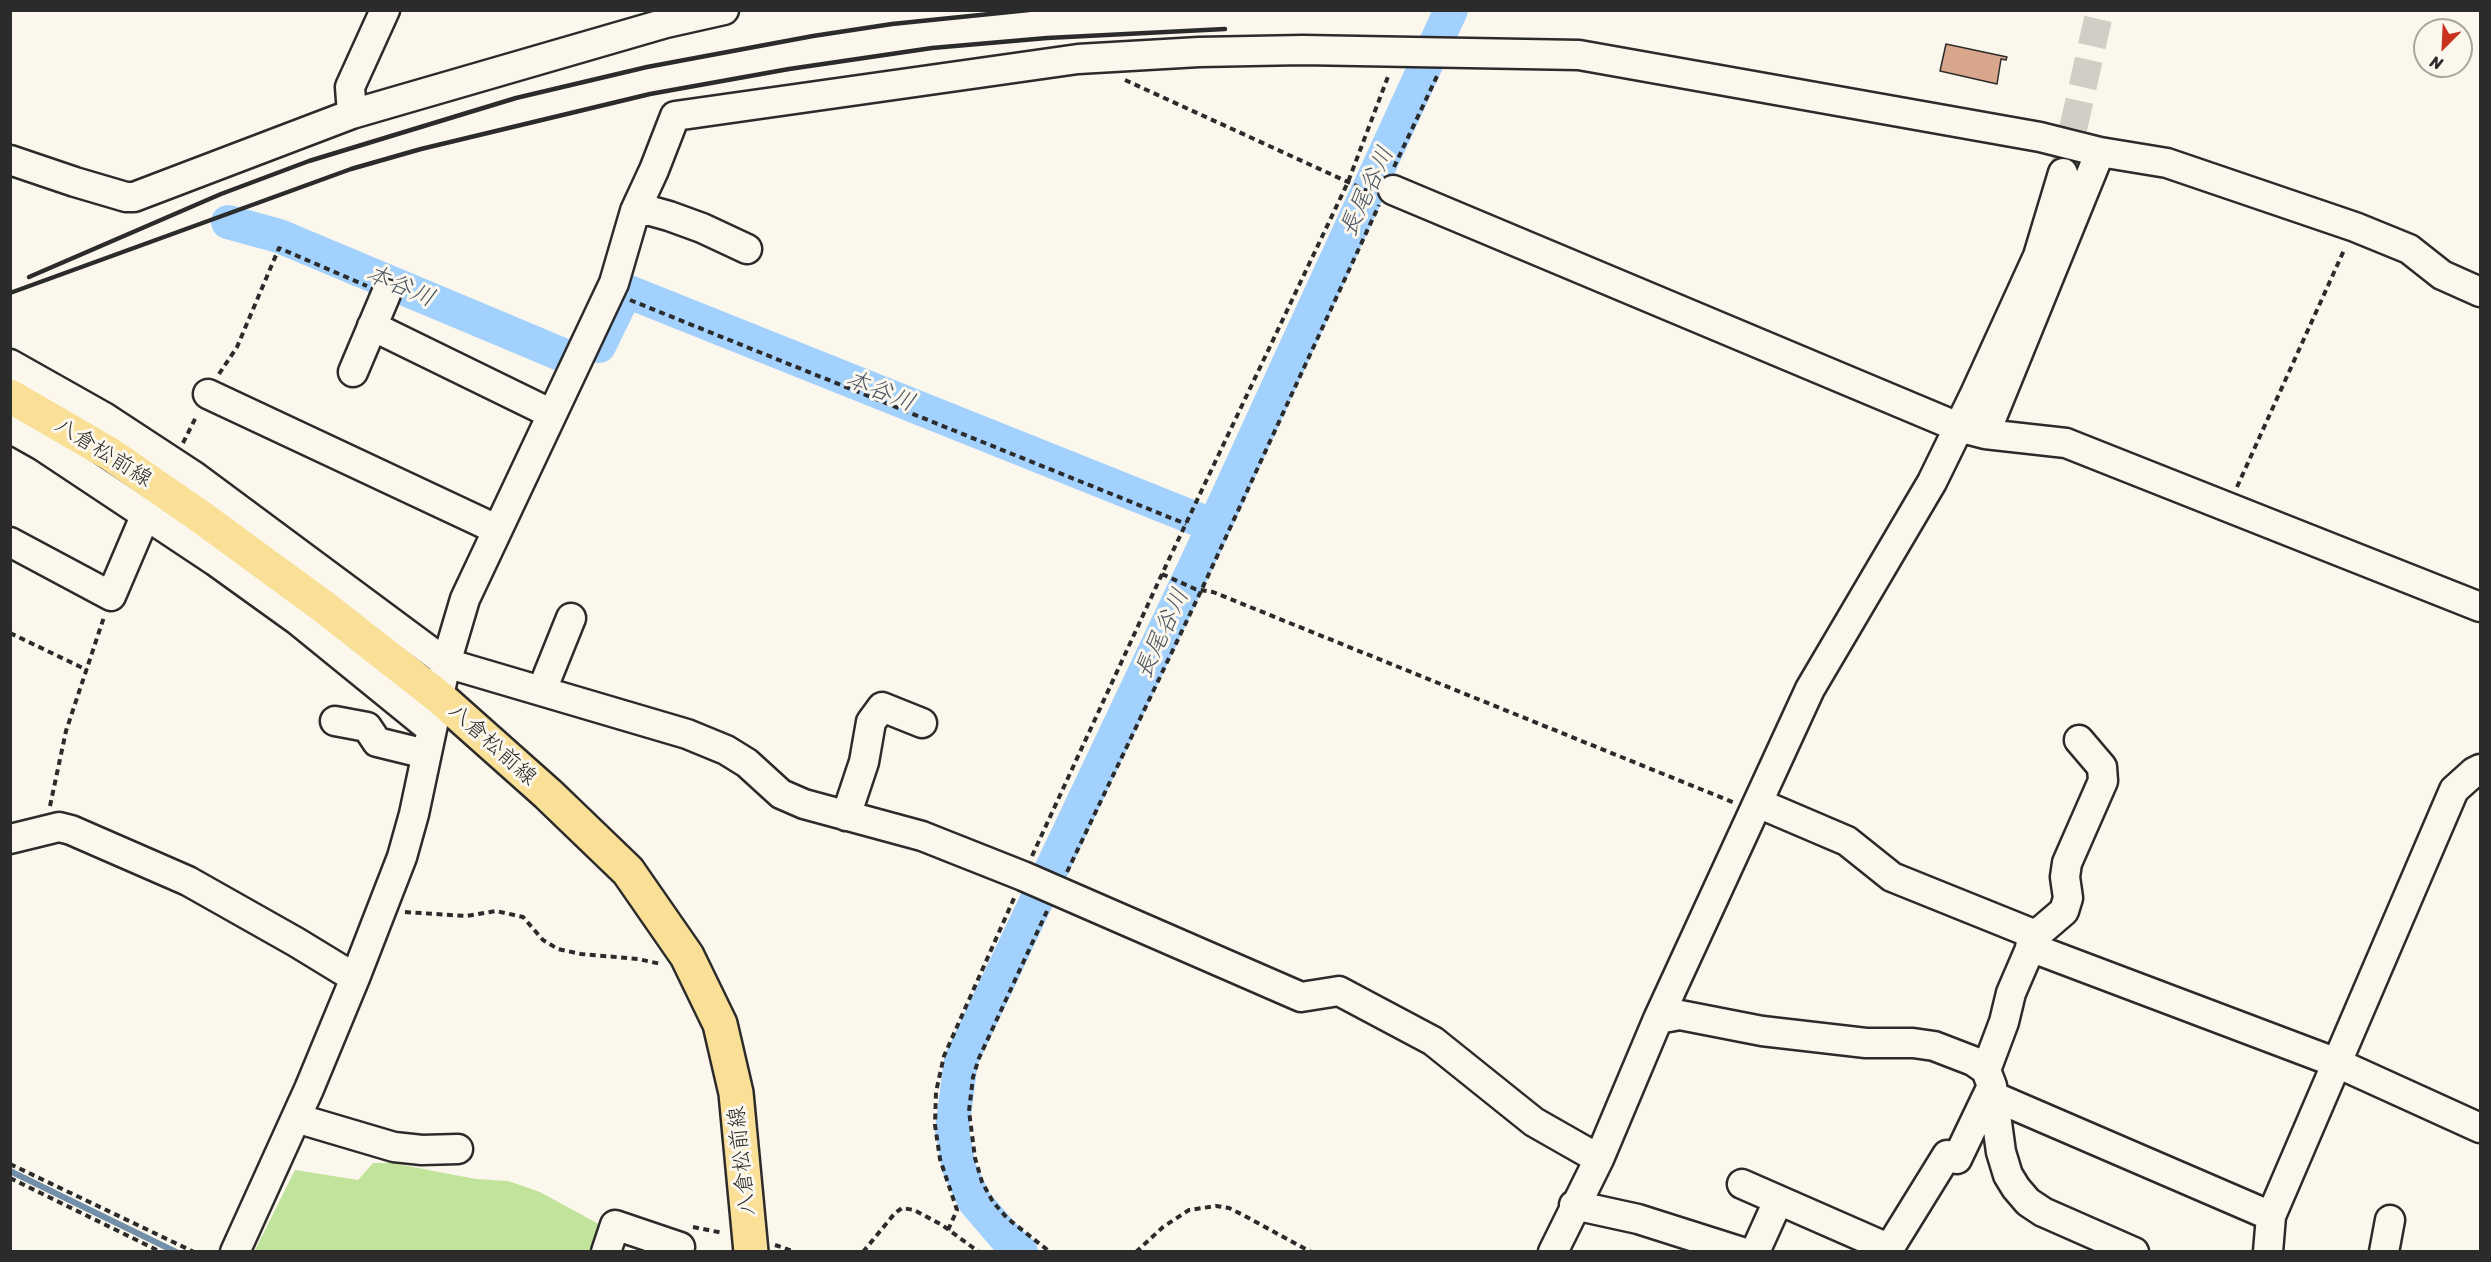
<!DOCTYPE html>
<meta charset="utf-8">
<style>
body{margin:0}
#map{position:relative;width:2491px;height:1262px;overflow:hidden;background:#fbf7ec;font-family:Sriracha,sans-serif}
canvas{display:block}
.frame{position:absolute;inset:0;border:12px solid #2b2b2b;pointer-events:none}
.north{position:absolute;left:2413px;top:18px;width:60px;height:60px;box-sizing:border-box;background:#fbf7ec;border:2px solid #a8a59f;border-radius:50%;rotate:204deg;font-size:16px;font-weight:700;line-height:24px;text-align:center;color:#2b2b2b}
.north::after{content:'';display:block;margin:auto;width:21px;height:27px;background:#c8321e;clip-path:polygon(50% 0,100% 100%,50% 72%,0 100%)}
</style>
<div id="map">
<canvas width="2491" height="1262"></canvas>
<div class="frame"></div>
<div class="north">N</div>
</div>
<script>
const ctx = document.querySelector('canvas').getContext('2d');
ctx.lineJoin = 'round';
function paint(path, color) { ctx.fillStyle = color; ctx.fill(path, 'evenodd'); }
const poly = rows => new Path2D(rows.map(r => 'M' + r).join(''));
function trace(path, color, width, dash) { ctx.strokeStyle = color; ctx.lineWidth = width; ctx.lineCap = dash ? 'butt' : 'round'; ctx.setLineDash(dash || []); ctx.stroke(path); }
function label(font, color, halo, rows, align = 'center') {
  ctx.font = font + ' Sriracha,"Klee One",sans-serif'; ctx.lineWidth = 6; ctx.setLineDash([]); ctx.textBaseline = 'middle'; ctx.strokeStyle = halo; ctx.fillStyle = color; for (const [text, x, y, turn = 0] of rows) {
    ctx.save(); ctx.translate(x, y); ctx.rotate((+turn || 0) * Math.PI / 180); ctx.textAlign = isNaN(turn) ? turn : align; if (halo) ctx.strokeText(text, 0, 0); ctx.fillText(text, 0, 0); ctx.restore();
  }
}
paint(poly([
 [373,1163,392,1163,476,1179,508,1181,540,1192,606,1228,598,1251,254,1252,295,1170,358,1180]
]), '#c2e39b');
trace(poly([
 [10,1171,176,1252]
]), '#728faa', 6);
trace(poly([
 [228,222,279,236,570,358],
 [599,346,619,305,629,292,1214,526],
 [1021,1252,1005,1237,975,1202,959,1168,952,1130,961,1060,1214,526,1451,10]
]), '#a2d1fe', 34);
const building = poly([
 [1946,44,2007,57,2006,60,2001,59,1997,84,1940,71,1946,44]
]);
paint(building, '#d8a78b');
trace(building, '#2b2b2b', 1.5);
trace(poly([
 [2064,169,2100,10]
]), '#d1cec5', 28, [28, 14]);
const minor = poly([
 [352,114,666,23,724,10],
 [10,160,75,182,126,197,134,197,352,114,350,87,385,10],
 [1393,190,1958,427,1985,434,2066,443,2480,607],
 [635,211,651,211,669,216,702,228,747,249],
 [372,326,552,414],
 [10,364,104,417,194,476,446,663,687,734,726,750,747,763,781,794,804,804,922,836,1023,876,1301,997,1339,991,1433,1041,1534,1122,1599,1159],
 [353,372,386,294],
 [208,394,496,529],
 [10,428,42,446,215,561,297,620,431,729],
 [1985,434,2100,152],
 [10,542,111,596,146,514],
 [542,690,571,618],
 [335,721,367,727,377,742,426,754],
 [1758,803,1847,841,1892,877,2036,935],
 [846,816,864,762,871,722,882,707,922,723],
 [10,839,59,827,71,830,188,881,296,942,355,978],
 [2030,947,2337,1063,2480,1128],
 [1658,1019,1680,1015,1762,1031,1866,1043,1913,1043,1934,1046,1973,1061,1986,1070,1992,1086,2001,1152,2008,1175,2016,1188,2028,1202,2043,1212,2134,1252],
 [1986,1070,2004,1022,2011,993,2036,935,2064,911,2068,898,2065,877,2067,863,2103,781,2102,767,2079,740],
 [1995,1097,2271,1216],
 [296,1118,394,1147,422,1150,458,1149],
 [1742,1184,1888,1248],
 [1574,1205,1638,1219,1742,1252],
 [235,1252,309,1089,355,978,402,857,414,814,446,663,465,599,614,283,635,211,654,170,675,116,1078,59,1199,52,1303,50,1579,55,2040,137,2100,152,2167,163,2355,227,2409,249,2442,275,2480,292],
 [606,1252,615,1225,680,1247],
 [1553,1252,1599,1159,1658,1019,1810,689,1932,482,1974,396,2038,256,2063,173],
 [1755,1252,1778,1201],
 [1887,1252,1947,1155,1957,1159,1992,1086],
 [2268,1252,2271,1216,2454,790,2474,772,2480,769],
 [2384,1252,2390,1220]
]);
const major = poly([
 [10,396,110,454,201,517,324,607,439,697,548,794,628,871,687,956,720,1024,736,1093,751,1252]
]);
trace(minor, '#2b2b2b', 33);
trace(major, '#2b2b2b', 38);
trace(poly([
 [1125,80,1372,193],
 [1394,167,1438,74],
 [630,300,1186,524],
 [219,374,237,347,279,248,367,286],
 [183,443,197,415],
 [2237,487,2345,248],
 [1162,574,1195,589,1213,592,1735,803],
 [10,633,87,670],
 [50,806,66,731,104,617],
 [1032,856,1162,574,1348,182,1389,74],
 [1067,872,1201,591,1379,205],
 [1047,911,979,1058,973,1077,969,1111,975,1158,982,1182,993,1202,1007,1218,1050,1252],
 [405,912,466,916,496,911,523,917,543,940,558,949,581,954,638,959,661,964],
 [10,1164,194,1252],
 [10,1178,161,1252],
 [693,1227,723,1233],
 [948,1230,957,1210,940,1159,935,1125,936,1092,944,1056,1015,896],
 [775,1245,795,1252],
 [863,1252,895,1213,902,1208,914,1210,942,1225,979,1252],
 [1136,1252,1163,1227,1189,1210,1216,1206,1229,1208,1243,1215,1311,1252]
]), '#2b2b2b', 4, [6, 4.5]);
trace(minor, '#fbf7ec', 28);
trace(major, '#f9e096', 33);
trace(poly([
 [29,277,221,194,309,161,516,98,647,67,813,36,892,24,1029,10],
 [10,293,351,169,421,149,650,94,789,69,932,48,1047,38,1225,29]
]), '#2b2b2b', 4.5);
label('22px', '#2b2b2b', '#fbf7ec', [
 ["八倉松前線",103,453,32],
 ["八倉松前線",492,745,42],
 ["八倉松前線",743,1161,-96]
]);
label('italic 24px', '#495460', '#fbf7ec', [
 ["長尾谷川",1368,192,-65],
 ["本谷川",400,287,23],
 ["本谷川",880,392,22],
 ["長尾谷川",1163,634,-65]
]);
</script>
